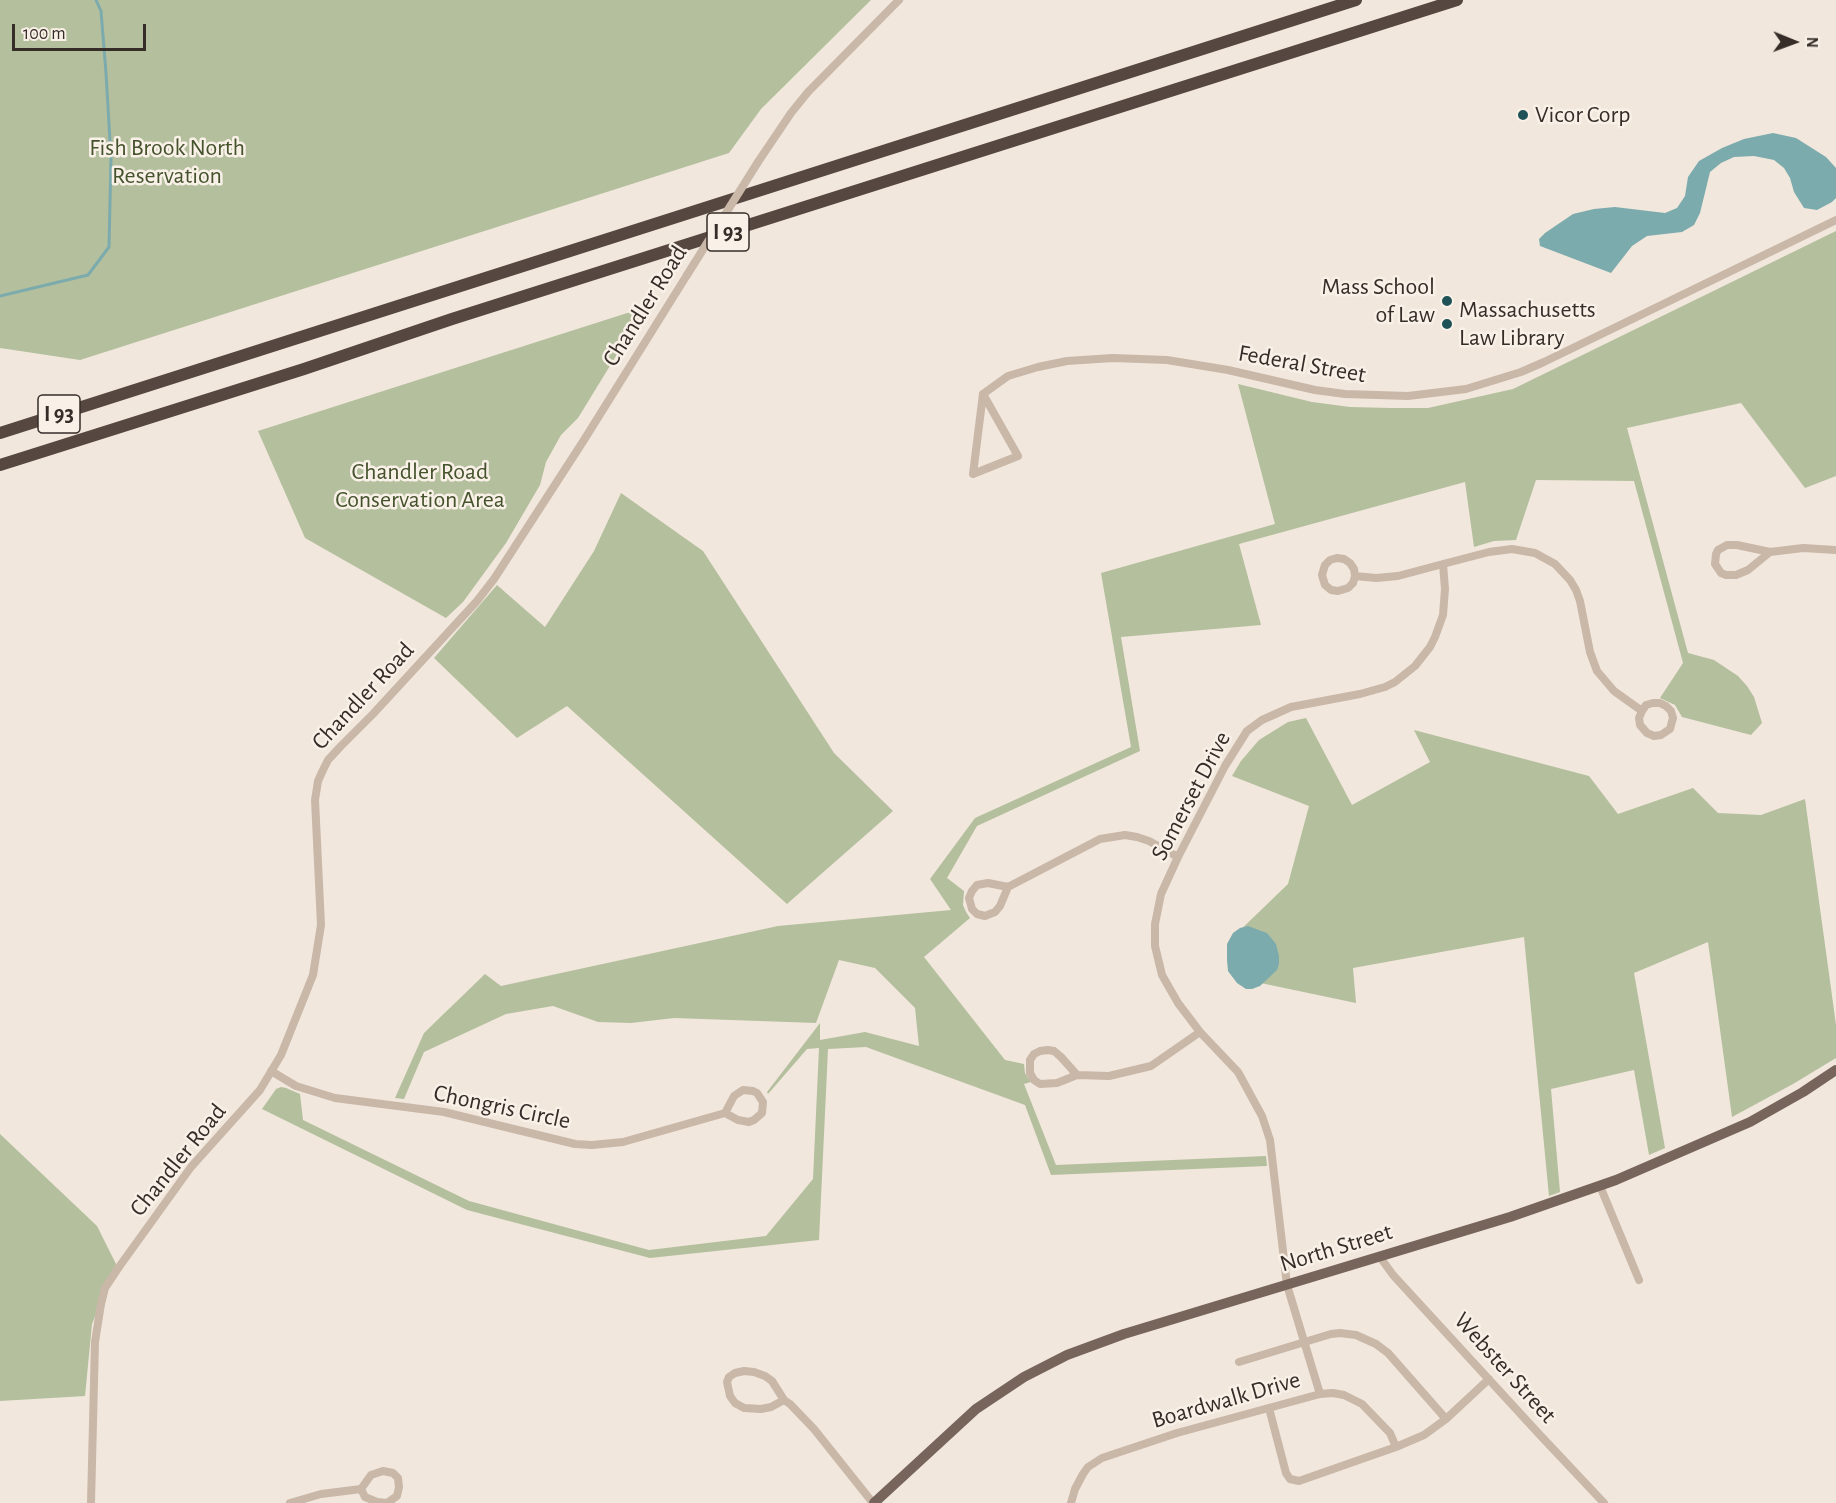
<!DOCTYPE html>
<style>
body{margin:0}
#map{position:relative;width:1836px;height:1503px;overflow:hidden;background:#f1e7dc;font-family:"Alegreya Sans",sans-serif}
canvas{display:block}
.north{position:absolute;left:1764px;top:12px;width:60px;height:60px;-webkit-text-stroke:4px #f9f1e8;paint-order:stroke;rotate:91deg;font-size:16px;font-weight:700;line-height:24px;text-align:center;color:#362c28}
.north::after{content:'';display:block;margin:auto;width:21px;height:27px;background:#362c28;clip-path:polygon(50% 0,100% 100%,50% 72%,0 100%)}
.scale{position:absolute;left:12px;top:24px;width:134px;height:27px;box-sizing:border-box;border:3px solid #362c28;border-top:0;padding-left:8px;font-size:18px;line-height:21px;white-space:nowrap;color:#362c28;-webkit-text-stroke:4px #f9f1e8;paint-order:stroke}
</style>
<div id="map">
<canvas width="1836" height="1503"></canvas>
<div class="north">N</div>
<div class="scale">100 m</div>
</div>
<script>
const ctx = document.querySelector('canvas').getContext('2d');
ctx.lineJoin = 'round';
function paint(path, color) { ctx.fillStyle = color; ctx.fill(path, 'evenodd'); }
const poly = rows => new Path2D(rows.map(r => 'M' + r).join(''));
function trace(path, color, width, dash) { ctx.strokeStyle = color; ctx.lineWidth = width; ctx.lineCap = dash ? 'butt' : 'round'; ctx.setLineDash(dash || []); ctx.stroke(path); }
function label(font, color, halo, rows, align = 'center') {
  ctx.font = font + ' "Alegreya Sans",sans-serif'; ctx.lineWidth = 5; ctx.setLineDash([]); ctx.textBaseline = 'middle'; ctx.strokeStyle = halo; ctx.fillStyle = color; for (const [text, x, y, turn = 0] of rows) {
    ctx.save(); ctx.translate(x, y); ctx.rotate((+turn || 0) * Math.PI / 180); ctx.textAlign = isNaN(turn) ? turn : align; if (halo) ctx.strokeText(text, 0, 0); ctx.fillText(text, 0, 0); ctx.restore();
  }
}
paint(poly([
 [0,0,871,0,761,109,729,153,80,360,0,348],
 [1836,231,1836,476,1805,488,1741,403,1627,428,1688,653,1714,660,1738,676,1747,686,1754,697,1762,723,1751,735,1682,717,1675,705,1660,698,1683,663,1634,481,1536,480,1516,540,1494,541,1474,547,1465,482,1239,544,1261,625,1121,637,1140,751,977,826,947,878,964,891,963,905,966,912,970,918,924,957,1005,1060,1024,1064,1025,1073,1031,1082,1024,1084,1056,1165,1266,1156,1267,1166,1051,1175,1025,1105,866,1047,828,1049,819,1240,650,1258,467,1210,262,1109,276,1089,281,1087,286,1088,300,1094,303,1120,469,1201,649,1250,766,1236,813,1179,819,1048,807,1049,768,1094,767,1092,820,1023,820,1040,865,1032,919,1046,915,1008,875,968,839,960,816,1023,674,1018,631,1023,598,1022,553,1006,506,1014,424,1052,404,1099,395,1098,424,1033,485,974,501,986,778,926,951,910,930,879,975,818,1131,747,1101,573,1275,524,1238,384,1312,402,1350,407,1391,408,1428,408,1513,389],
 [646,307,578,418,561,435,546,462,540,485,506,543,463,602,446,618,305,538,258,431],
 [621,493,703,551,834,753,893,811,787,904,567,706,517,738,434,658,497,585,545,627,594,551],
 [1306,718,1352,805,1430,762,1414,730,1589,776,1618,814,1693,788,1718,813,1761,815,1805,799,1836,1025,1836,1058,1793,1084,1732,1117,1708,942,1634,973,1665,1148,1649,1155,1634,1070,1551,1089,1560,1192,1549,1196,1524,937,1353,968,1356,1003,1232,977,1230,940,1288,884,1309,806,1232,776,1241,761,1259,740,1288,722],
 [0,1134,97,1226,116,1264,92,1324,85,1396,0,1401]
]), '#b4bf9d');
paint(poly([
 [1773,133,1796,138,1826,157,1836,168,1836,198,1832,202,1817,210,1804,208,1794,192,1790,178,1784,168,1774,160,1754,156,1734,157,1721,163,1710,172,1700,213,1694,225,1682,232,1647,236,1632,246,1611,273,1540,246,1539,239,1545,233,1573,214,1594,209,1615,207,1665,213,1677,208,1685,196,1688,177,1699,161,1722,148,1744,139],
 [1248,926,1267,933,1276,944,1279,956,1279,964,1277,970,1260,986,1252,989,1246,989,1237,983,1228,971,1227,960,1227,944,1233,933,1240,928]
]), '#7cabad');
trace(poly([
 [0,296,88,275,109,247,111,158,106,73,101,11,96,0]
]), '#7cabad', 3);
trace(poly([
 [758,162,791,113,808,92,899,0],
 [983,394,973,474,1018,456,983,394,1008,376,1038,367,1067,361,1113,358,1167,360,1228,370,1315,390,1345,394,1408,396,1466,389,1521,372,1544,362,1836,220],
 [1770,552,1748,570,1736,575,1726,575,1721,573,1715,564,1716,554,1718,550,1727,545,1737,545,1770,552,1803,548,1836,550],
 [1355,576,1353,583,1348,588,1338,591,1331,590,1325,585,1322,575,1325,565,1330,560,1337,558,1344,559,1350,563,1354,569,1355,576,1376,578,1398,576,1443,564],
 [1008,887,1000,906,995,912,985,916,977,914,972,909,969,898,972,891,977,885,988,883,1008,887,1100,839,1125,835,1137,837,1149,841,1178,857],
 [271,1071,296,1086,335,1098,444,1112,575,1144,592,1145,623,1142,725,1113,738,1120,749,1122,754,1120,762,1113,763,1102,757,1093,753,1091,743,1090,734,1096,725,1113],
 [1077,1075,1057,1083,1040,1084,1034,1080,1030,1073,1030,1060,1034,1054,1040,1051,1048,1050,1054,1051,1061,1057,1077,1075,1109,1076,1151,1066,1200,1032],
 [1600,1186,1639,1280],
 [1380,1257,1393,1275,1539,1434,1604,1503],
 [1239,1362,1331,1334,1340,1333,1356,1335,1376,1344,1388,1353,1446,1419],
 [1320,1394,1287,1285,1270,1140,1262,1116,1238,1072,1200,1032,1178,1003,1162,975,1155,946,1155,924,1161,894,1178,857,1225,766,1247,731,1262,720,1291,707,1360,694,1385,687,1395,682,1415,666,1430,647,1435,637,1443,615,1445,589,1443,564,1489,552,1512,549,1535,553,1555,564,1570,580,1576,590,1580,601,1590,652,1597,671,1614,691,1642,711,1646,705,1653,703,1660,703,1666,706,1671,711,1673,718,1670,729,1661,735,1654,736,1647,733,1640,725,1639,718,1642,711],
 [784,1400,771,1407,761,1409,744,1408,735,1403,730,1396,727,1382,729,1377,735,1373,744,1371,754,1372,765,1376,772,1381,784,1400,790,1404,814,1429,873,1503],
 [1269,1408,1286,1473,1290,1479,1299,1481,1396,1447,1424,1435,1446,1419,1489,1379],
 [383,1471,393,1473,398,1478,399,1487,397,1496,387,1503,377,1502,365,1497,361,1489,371,1475,383,1471],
 [91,1503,95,1342,101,1304,105,1288,119,1267,191,1167,260,1090,281,1055,313,975,321,925,315,800,318,781,323,770,328,760,341,746,373,714,477,601,494,579,584,440,687,275],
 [290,1503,321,1494,361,1489],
 [1071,1503,1075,1489,1083,1474,1088,1467,1102,1458,1177,1433,1320,1394,1333,1393,1344,1395,1362,1404,1390,1433,1396,1447]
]), '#c9b7a8', 8);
trace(poly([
 [874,1503,976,1409,1024,1377,1067,1355,1124,1334,1510,1217,1616,1180,1750,1122,1803,1092,1836,1070]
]), '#77645a', 10);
trace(poly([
 [0,433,1356,0],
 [0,465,304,369,452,319,1457,0]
]), '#564740', 12);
trace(poly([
 [687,275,758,162]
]), '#c9b7a8', 8);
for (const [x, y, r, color] of [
 [1523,115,6,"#1f5256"],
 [1447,301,6,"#1f5256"],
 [1447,324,6,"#1f5256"]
]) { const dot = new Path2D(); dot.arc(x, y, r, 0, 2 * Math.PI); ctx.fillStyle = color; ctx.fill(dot); trace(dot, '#f9f1e8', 2); }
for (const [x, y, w] of [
 [728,232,42],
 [59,414,42]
]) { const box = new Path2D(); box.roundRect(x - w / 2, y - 19, w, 38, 4.5); ctx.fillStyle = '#f9f1e8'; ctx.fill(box); trace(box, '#362c28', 1.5); }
label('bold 22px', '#362c28', null, [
 ["I 93",728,232],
 ["I 93",59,414]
]);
label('24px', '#362c28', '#f9f1e8', [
 ["Vicor Corp",1535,115],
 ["Mass School",1435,287,"right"],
 ["of Law",1435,315,"right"],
 ["Massachusetts",1459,310],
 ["Law Library",1459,338]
], 'left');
label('24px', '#45532d', '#f9f1e8', [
 ["Fish Brook North",167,148],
 ["Reservation",167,176],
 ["Chandler Road",420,472],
 ["Conservation Area",420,500]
]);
label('24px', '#362c28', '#f9f1e8', [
 ["Chandler Road",645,306,-58],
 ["Federal Street",1302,364,10],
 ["Chandler Road",363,696,-47],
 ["Somerset Drive",1191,796,-62],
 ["Chongris Circle",502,1107,12],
 ["Chandler Road",178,1160,-51],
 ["North Street",1336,1248,-17],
 ["Webster Street",1505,1368,48],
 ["Boardwalk Drive",1226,1400,-16]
]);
</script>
